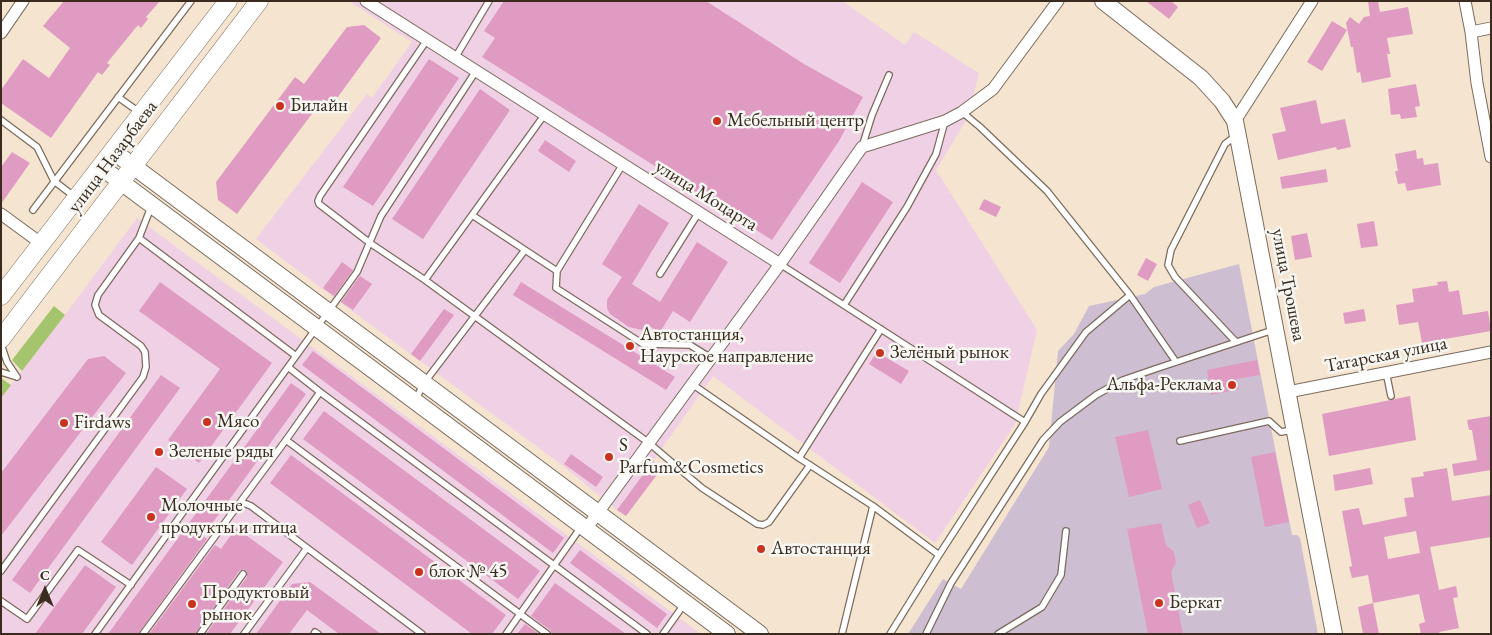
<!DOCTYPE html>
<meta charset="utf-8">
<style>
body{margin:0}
#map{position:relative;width:1492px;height:635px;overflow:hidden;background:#f4e4d0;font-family:"EB Garamond",serif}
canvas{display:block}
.frame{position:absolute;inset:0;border:2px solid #3b2a1e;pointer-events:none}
.north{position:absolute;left:20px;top:565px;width:50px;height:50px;-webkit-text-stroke:4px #f6f6f2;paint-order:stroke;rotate:0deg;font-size:14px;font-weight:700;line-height:20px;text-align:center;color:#3b2a1e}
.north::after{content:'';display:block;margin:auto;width:18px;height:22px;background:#3b2a1e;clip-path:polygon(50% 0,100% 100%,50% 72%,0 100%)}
</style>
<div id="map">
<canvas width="1492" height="635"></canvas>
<div class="frame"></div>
<div class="north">С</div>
</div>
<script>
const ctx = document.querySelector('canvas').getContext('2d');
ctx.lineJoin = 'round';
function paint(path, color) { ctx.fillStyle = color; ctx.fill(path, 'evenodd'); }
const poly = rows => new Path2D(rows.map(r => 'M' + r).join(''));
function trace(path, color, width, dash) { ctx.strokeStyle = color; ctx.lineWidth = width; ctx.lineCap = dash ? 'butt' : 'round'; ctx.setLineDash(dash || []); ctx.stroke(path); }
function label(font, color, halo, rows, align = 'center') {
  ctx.font = font + ' "EB Garamond",serif'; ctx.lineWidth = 5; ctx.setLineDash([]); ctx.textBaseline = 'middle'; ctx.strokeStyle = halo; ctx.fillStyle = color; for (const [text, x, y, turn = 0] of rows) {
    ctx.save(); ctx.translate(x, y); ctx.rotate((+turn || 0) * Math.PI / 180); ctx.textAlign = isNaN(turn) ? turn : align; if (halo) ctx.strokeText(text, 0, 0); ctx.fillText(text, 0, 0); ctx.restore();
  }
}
paint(poly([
 [349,1,842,1,905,45,914,32,979,73,968,117,936,170,1037,330,1015,424,935,543,713,376,653,461,617,510,558,462,344,305,256,239,367,94,372,98,412,42],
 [137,218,701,634,1,634,1,398,65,315]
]), '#f0d0e5');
paint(poly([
 [1239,264,1292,535,1297,535,1300,538,1318,634,908,634,943,579,961,589,1049,447,1058,351,1074,334,1089,306,1145,294,1154,287]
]), '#cebed2');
paint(poly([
 [54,306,65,315,22,371,12,360],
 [1,378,11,385,1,398]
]), '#a4c56d');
paint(poly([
 [64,1,160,1,146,17,148,19,141,28,138,25,107,63,110,65,102,75,98,72,51,138,1,103,1,90,23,59,49,78,70,48,43,26],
 [504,1,706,1,804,64,863,97,839,141,772,240,482,57,495,38,484,31],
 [1146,1,1171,1,1178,7,1169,19],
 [1368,1,1378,1,1380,12,1408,7,1413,34,1387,38,1390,54,1387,54,1391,77,1362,83,1360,72,1357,73,1353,47,1351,47,1346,23,1350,17,1359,24,1364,17,1370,16],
 [1332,21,1347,30,1322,71,1307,62],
 [364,25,381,38,332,105,323,99,237,214,218,200,216,182,295,77,304,84,347,27],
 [429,59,459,78,373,206,343,187],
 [1416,84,1420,106,1415,107,1417,117,1401,119,1400,114,1391,115,1388,89],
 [480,89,510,110,423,239,392,219],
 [1316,100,1321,124,1345,119,1351,147,1337,150,1336,147,1278,160,1272,134,1286,131,1280,108],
 [545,140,576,161,569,172,538,151],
 [1416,150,1417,159,1423,158,1424,165,1438,163,1441,185,1407,191,1405,183,1398,184,1395,171,1398,171,1395,154],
 [12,152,30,163,1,204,1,167],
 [1326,169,1328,182,1282,189,1280,177],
 [862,182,893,202,840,283,809,263],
 [984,199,1001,207,996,217,979,209],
 [639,204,669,223,632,284,660,302,697,242,728,262,690,322,673,311,660,332,649,326,642,330,629,327,610,314,607,308,607,300,622,277,602,264],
 [1374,221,1378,246,1361,248,1357,224],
 [1307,233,1312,257,1295,260,1291,236],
 [1146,258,1157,264,1148,281,1137,275],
 [342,262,353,270,334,296,323,288],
 [360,276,372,284,353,310,341,302],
 [1447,281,1449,292,1459,290,1463,315,1488,311,1491,331,1422,343,1418,322,1399,325,1396,305,1414,302,1412,289,1438,285,1437,282],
 [160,282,272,363,199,463,168,440,220,369,139,311],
 [521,282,675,377,666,390,513,295],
 [444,309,454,315,420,361,411,354],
 [1364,309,1366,321,1345,324,1343,313],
 [313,351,564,538,553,553,302,365],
 [877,352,909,371,901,384,869,364],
 [104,356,126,373,1,536,1,473,88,359],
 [1257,360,1260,375,1237,379,1239,389,1211,395,1207,370],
 [161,375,180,388,30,593,12,580],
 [291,383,306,394,203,536,207,539,138,634,108,634],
 [1410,396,1416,440,1329,456,1322,414],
 [324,411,540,571,518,599,303,439],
 [1491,416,1491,470,1454,476,1452,464,1477,460,1472,430,1469,430,1467,420],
 [1148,430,1162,489,1129,497,1115,437],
 [1275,452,1289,522,1265,527,1251,457],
 [571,454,603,477,596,487,564,464],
 [291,455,506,615,492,634,472,634,270,483],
 [653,461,662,468,626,516,617,510],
 [156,467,187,489,132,565,101,542],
 [1370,468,1373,484,1335,491,1333,475],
 [1447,468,1452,501,1491,495,1491,537,1430,547,1439,590,1456,586,1458,597,1453,598,1459,628,1439,632,1440,634,1421,634,1419,624,1425,622,1419,594,1373,603,1368,575,1352,578,1349,567,1352,566,1342,511,1359,508,1363,525,1407,516,1404,498,1414,497,1411,478,1424,476,1423,472],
 [1416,531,1420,553,1388,559,1384,537],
 [1200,500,1210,523,1197,528,1188,505],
 [1161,523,1166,546,1170,548,1173,551,1175,557,1176,563,1171,572,1183,634,1148,634,1127,529],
 [236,528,283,562,230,634,206,634,247,577,247,573,244,569,239,571,195,634,149,634,215,545,221,549],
 [580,550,667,614,657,628,570,563],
 [85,565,116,587,82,634,35,634],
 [310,582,381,634,339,634,307,610,289,634,256,634,292,584],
 [555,583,626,634,552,634,550,630,531,616],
 [1373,603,1379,634,1363,634,1358,607],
 [525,624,539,634,517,634]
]), '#e09bc2');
const lane = poly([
 [427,40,320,196,318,201,319,204,370,243,425,280,649,443,702,488,757,524,763,525,769,522,810,465],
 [455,58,489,1],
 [118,97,139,112],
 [962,112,980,127,1047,191,1130,295,1176,362],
 [1,120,37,147,54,181,75,197],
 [862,147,872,115,889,75],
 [33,210,191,1],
 [472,215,525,250],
 [139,238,296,356],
 [780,264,1025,422],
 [557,271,623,164],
 [660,274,699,212],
 [425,280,545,114],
 [844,305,907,207,936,154,945,121],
 [1236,342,1175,277,1168,265,1171,250,1225,144,1237,135],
 [1,344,7,362,17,377],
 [1,372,17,377],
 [1386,372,1391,396],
 [692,384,799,458,873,506,939,555],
 [320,392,647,634],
 [416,399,424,383,525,250,557,271,556,288,643,344,690,345,711,358],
 [286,440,547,634],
 [1180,441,1269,421,1281,432,1293,430],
 [799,458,881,329],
 [241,502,251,506,422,634],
 [1,571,143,377,146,367,145,352,141,346,99,315,95,305,98,295,139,238,151,207],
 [1,601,27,619,78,550,131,585],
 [95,634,288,367],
 [143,634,286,440,320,392,288,367,357,272,381,216,476,71],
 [200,634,243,574],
 [244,634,307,548],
 [314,634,315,632,318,634],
 [506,634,581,527],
 [663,634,685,603],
 [842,634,873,506],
 [890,634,939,555,1025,422,1041,394,1086,332,1130,295],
 [926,634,951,583,1043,440,1060,422,1096,395,1123,380,1158,368,1273,330],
 [998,634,1042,607,1061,575,1066,531]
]);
const street = poly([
 [366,1,780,264],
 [1465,1,1471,32,1477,83,1491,157],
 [1471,32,1491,28],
 [1,33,23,1],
 [1235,121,1312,1],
 [1,214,42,244],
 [1288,392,1491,352],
 [586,529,780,264,862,147,945,121,962,112,993,89,1058,1]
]);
const secondary = poly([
 [1103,1,1201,78,1222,101,1235,121,1334,634],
 [113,151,760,634],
 [101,167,727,634]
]);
const primary = poly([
 [1,296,228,1],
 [1,339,259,1]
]);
trace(lane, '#7c6b5c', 8);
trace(street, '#7c6b5c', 13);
trace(secondary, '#7c6b5c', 18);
trace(primary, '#7c6b5c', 19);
trace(lane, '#fff', 5.5);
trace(street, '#fff', 11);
trace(secondary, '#fff', 16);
trace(primary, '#fff', 18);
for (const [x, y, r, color] of [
 [280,106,5,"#c8321e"],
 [717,121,5,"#c8321e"],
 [630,346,5,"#c8321e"],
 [880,353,5,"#c8321e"],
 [1232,385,5,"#c8321e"],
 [207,422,5,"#c8321e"],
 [64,423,5,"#c8321e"],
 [159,452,5,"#c8321e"],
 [609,457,5,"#c8321e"],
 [151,517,5,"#c8321e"],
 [761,549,5,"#c8321e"],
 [419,572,5,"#c8321e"],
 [1159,603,5,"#c8321e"],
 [192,604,5,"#c8321e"]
]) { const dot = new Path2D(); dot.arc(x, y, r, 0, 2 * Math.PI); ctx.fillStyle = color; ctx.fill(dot); trace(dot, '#f6f6f2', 2); }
label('19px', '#3b2a1e', '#f6f6f2', [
 ["Билайн",290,106],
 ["Мебельный центр",727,121],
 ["Автостанция,",640,335],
 ["Наурское направление",640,357],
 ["Зелёный рынок",890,353],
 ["Альфа-Реклама",1222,385,"right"],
 ["Мясо",217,422],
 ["Firdaws",74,423],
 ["S",619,446],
 ["Parfum&Cosmetics",619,468],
 ["Зеленые ряды",169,452],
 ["Молочные",161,506],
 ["продукты и птица",161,528],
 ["Автостанция",771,549],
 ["блок № 45",429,572],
 ["Продуктовый",202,593],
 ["рынок",202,615],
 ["Беркат",1169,603]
], 'left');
label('19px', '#3b2a1e', '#f6f6f2', [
 ["улица Назарбаева",113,157,-53],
 ["улица Моцарта",706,196,32],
 ["улица Трошева",1288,285,79],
 ["Татарская улица",1386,355,-11]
]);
</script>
